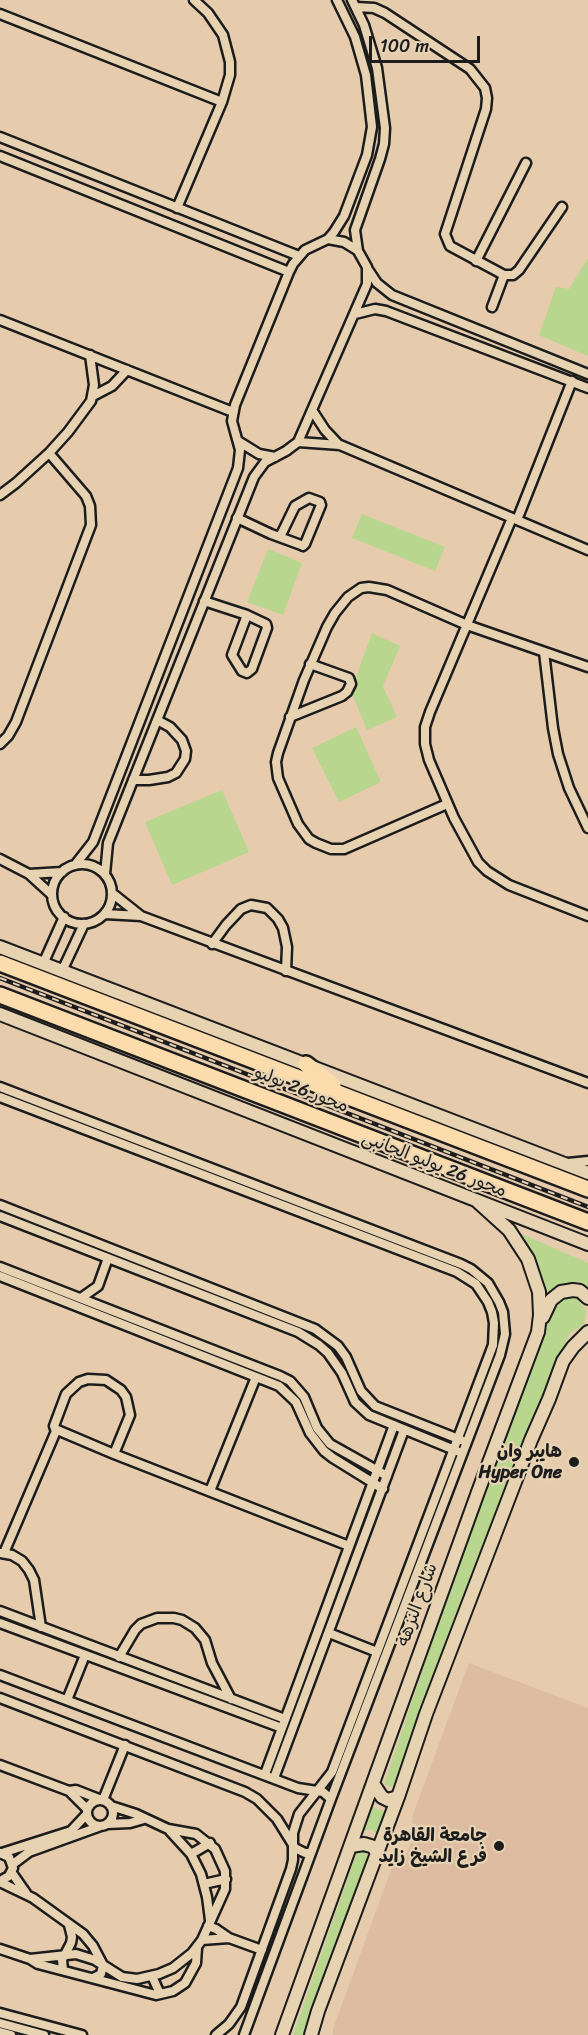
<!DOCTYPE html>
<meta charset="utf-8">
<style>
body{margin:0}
#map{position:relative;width:588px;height:2035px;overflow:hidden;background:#e6ccad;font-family:Sriracha,sans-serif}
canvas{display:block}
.scale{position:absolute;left:369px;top:36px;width:111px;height:27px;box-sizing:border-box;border:3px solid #1c1c1c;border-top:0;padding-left:8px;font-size:18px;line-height:21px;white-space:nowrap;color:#1c1c1c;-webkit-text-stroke:4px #e7d3b2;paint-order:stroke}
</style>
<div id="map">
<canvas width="588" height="2035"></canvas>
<div class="scale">100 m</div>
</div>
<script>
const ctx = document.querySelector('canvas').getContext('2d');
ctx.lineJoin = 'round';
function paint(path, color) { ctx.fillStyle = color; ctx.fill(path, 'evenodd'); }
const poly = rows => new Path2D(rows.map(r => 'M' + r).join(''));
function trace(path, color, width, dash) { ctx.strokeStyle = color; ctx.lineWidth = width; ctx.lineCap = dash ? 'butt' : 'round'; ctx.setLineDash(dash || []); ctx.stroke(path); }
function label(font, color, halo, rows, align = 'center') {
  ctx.font = font + ' Sriracha,"Playpen Sans Arabic",sans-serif'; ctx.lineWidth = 4.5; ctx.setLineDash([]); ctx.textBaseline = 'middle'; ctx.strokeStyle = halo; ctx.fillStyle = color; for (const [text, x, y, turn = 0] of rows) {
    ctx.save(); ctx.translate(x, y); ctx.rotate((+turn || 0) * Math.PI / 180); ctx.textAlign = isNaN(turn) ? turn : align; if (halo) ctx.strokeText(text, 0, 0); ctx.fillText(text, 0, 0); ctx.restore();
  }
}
paint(poly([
 [469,1663,588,1708,588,2035,333,2035,333,2029,392,1867,405,1856,412,1841,416,1824,412,1823,413,1814]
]), '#ddbca1');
paint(poly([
 [588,258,588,356,539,335,556,287,569,289],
 [362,514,445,547,435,571,352,538],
 [268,549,302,563,283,615,247,602],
 [372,633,400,646,383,686,397,717,367,730,351,691],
 [356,727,381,782,339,802,312,748],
 [222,790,249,852,172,885,145,822],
 [515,1231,588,1263,588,1290,579,1285,566,1282,545,1298],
 [567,1297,580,1299,586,1311,584,1325,570,1333,555,1363,441,1668,392,1787,384,1784,473,1521,551,1313,558,1300],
 [371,1805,378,1810,389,1811,379,1836,372,1830,362,1831],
 [360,1851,366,1852,367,1862,308,2035,293,2035,356,1854]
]), '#b9d68e');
const street = poly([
 [356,7,374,8,385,13,470,69,485,88,487,98,486,109,445,234,450,246,504,275,513,275,519,270,562,207],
 [0,14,222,102],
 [0,137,299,256],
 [0,156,289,272],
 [177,208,222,102,230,75,230,62,223,35,208,13,194,0],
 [328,239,344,242,357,250],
 [476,261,526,163],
 [367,268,377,283,392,295,588,374],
 [492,307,504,275],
 [355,314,375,309,386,311,588,388],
 [0,320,233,412],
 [93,396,112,386,127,370],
 [312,410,325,430,339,445],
 [238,441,259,454,275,457],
 [298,442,340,445,588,550],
 [0,495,16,483,49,453,68,432,91,401,94,385,90,355],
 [237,518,271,534,301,545,303,546,305,544,321,505,320,502,309,498,295,506,280,537],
 [512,518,430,712,425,727,425,744,429,760,454,818,478,862,487,871,509,885,588,916],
 [517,520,572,381],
 [204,601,247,615,266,624,267,628,252,669,247,673,242,671,232,655,247,615],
 [544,652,553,728,558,754,569,788,588,828],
 [290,717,342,696,347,692,351,684,349,678,310,664],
 [0,744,8,736,16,722,91,525,90,506,86,496,49,453],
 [133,780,149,780,168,777,176,773,185,759,186,751,182,740,170,727,157,720],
 [447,804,344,849,331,849,316,843,309,839,298,824,278,778,276,762,278,753,304,680,327,627,335,613,348,597,361,588,369,587,387,590,467,625,588,667],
 [0,859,29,874,52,895],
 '52 894a30 30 0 1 1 60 0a30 30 0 1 1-60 0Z',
 [75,865,93,842,238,468,240,450,232,421,235,405,289,272,293,264,305,250,328,239,334,232,344,216,367,155,372,127,366,75,355,37,337,0],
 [29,874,62,872],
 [105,874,108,843,254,477,265,462,286,451,298,442,367,284,367,267,358,251,355,230,380,159,384,144,385,128,377,68,364,25,352,0],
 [112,893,141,916,588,1083],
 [105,914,141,916],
 [212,944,226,925,241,909,251,905,267,908,278,919,283,928,287,947,286,971],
 [43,964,64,917],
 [62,971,84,924],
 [0,1087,461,1264,471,1269,488,1283,499,1302,503,1312,505,1334,500,1355,331,1799,244,2035],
 [0,1097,457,1272,476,1284,488,1302,492,1312,494,1323,493,1345,332,1772,299,1814,293,1833,293,1860,291,1869,241,2007,229,2024,216,2035],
 [568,1163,588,1161],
 [0,1205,315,1329,338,1346,346,1357,361,1391,375,1406,461,1440],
 [0,1216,298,1332,319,1345,328,1353,342,1373,355,1402,369,1415,457,1451],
 [0,1267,280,1376,290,1381,304,1397,317,1428,330,1444,387,1476],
 [0,1276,279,1386,296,1402,310,1433,324,1451,333,1458,383,1489],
 [81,1298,98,1286,108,1258],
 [114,1454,55,1429,54,1426,66,1394,79,1382,88,1379,106,1380,121,1390,126,1397,130,1415,114,1454,349,1546],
 [210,1491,256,1377],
 [0,1553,12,1555,22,1561,29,1570,34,1580,41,1627],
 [4,1553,56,1431],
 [0,1611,285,1719],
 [0,1623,282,1728],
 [329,1633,377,1652],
 [119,1657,135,1630,141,1624,157,1618,174,1618,182,1620,195,1628,205,1640,212,1663,231,1699],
 [0,1675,298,1788,323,1792,331,1799],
 [0,1698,245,1792,257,1799,277,1819,295,1848,305,1853,311,1853],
 [67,1700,85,1655],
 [0,1765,69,1791,76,1790,99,1799],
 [265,1774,394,1425],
 [274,1778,404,1430],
 [69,1791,87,1809],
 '87 1813a13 13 0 1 1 26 0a13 13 0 1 1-26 0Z',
 [103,1800,125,1745],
 [107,1824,130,1823,144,1819],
 [170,1831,191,1854,201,1874,207,1897,210,1920],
 [2,1853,71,1831,86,1815],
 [191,1854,210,1843],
 [13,1864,29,1852,101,1826],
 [12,1873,26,1893],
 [0,1881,9,1876,13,1868,9,1857,0,1853],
 [0,1882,33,1898,83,1934,93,1946,103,1965,101,1974,93,1978],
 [204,1884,226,1879],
 [208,1926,216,1929,229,1938,262,1950],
 [202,1940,229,1938],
 [0,1949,30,1959,38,1964,156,1995,173,1991,185,1983,196,1963,197,1948],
 [30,1959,76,1954,95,1960,122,1977,137,1979,159,1974,173,1968,192,1953,202,1940,225,1889,225,1871,215,1849,196,1834,168,1829,136,1814,111,1806],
 [63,1970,62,1960,71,1943,72,1937,69,1925],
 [152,1976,160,1994],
 [0,2013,82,2035],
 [0,2023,44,2035],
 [0,2032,11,2035]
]);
const secondary = poly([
 [0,947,588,1173],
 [0,1014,588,1244],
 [543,1317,551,1300,561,1292,573,1290,580,1291,588,1298],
 [374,1785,382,1797,388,1800,398,1797],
 [351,1846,364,1844,374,1847,376,1852],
 [282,2035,478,1492,538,1332,540,1315,539,1292,528,1259,509,1230,477,1201],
 [311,2035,318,2011,398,1797,426,1714,531,1440,549,1399,563,1361,573,1347,588,1332]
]);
const highway = poly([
 [0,963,588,1189],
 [0,995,588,1222],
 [306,1064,333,1085]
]);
trace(street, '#1c1c1c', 13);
trace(secondary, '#1c1c1c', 16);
trace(highway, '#1c1c1c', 20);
trace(street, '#e7d3b2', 8);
trace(secondary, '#e7d3b2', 12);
trace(highway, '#fcdcac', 15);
const rail = poly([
 [0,978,588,1207]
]);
trace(rail, '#1c1c1c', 4.5);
trace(rail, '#e7d3b2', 2, [7]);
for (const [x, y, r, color] of [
 [574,1462,6,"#1c1c1c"],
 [499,1846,6,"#1c1c1c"]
]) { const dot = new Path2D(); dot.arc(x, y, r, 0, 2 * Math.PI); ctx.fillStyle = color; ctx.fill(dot); trace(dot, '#e7d3b2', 2); }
label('18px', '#1c1c1c', '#e7d3b2', [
 ["محور 26 يوليو",301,1090,21],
 ["محور 26 يوليو الجانبى",434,1165,21],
 ["شارع النزهة",418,1605,-70]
]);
label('bold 18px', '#1c1c1c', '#e7d3b2', [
 ["هايبر وان",562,1452],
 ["Hyper One",562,1473],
 ["جامعة القاهرة",487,1836],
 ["فرع الشيخ زايد",487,1857]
], 'right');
</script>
